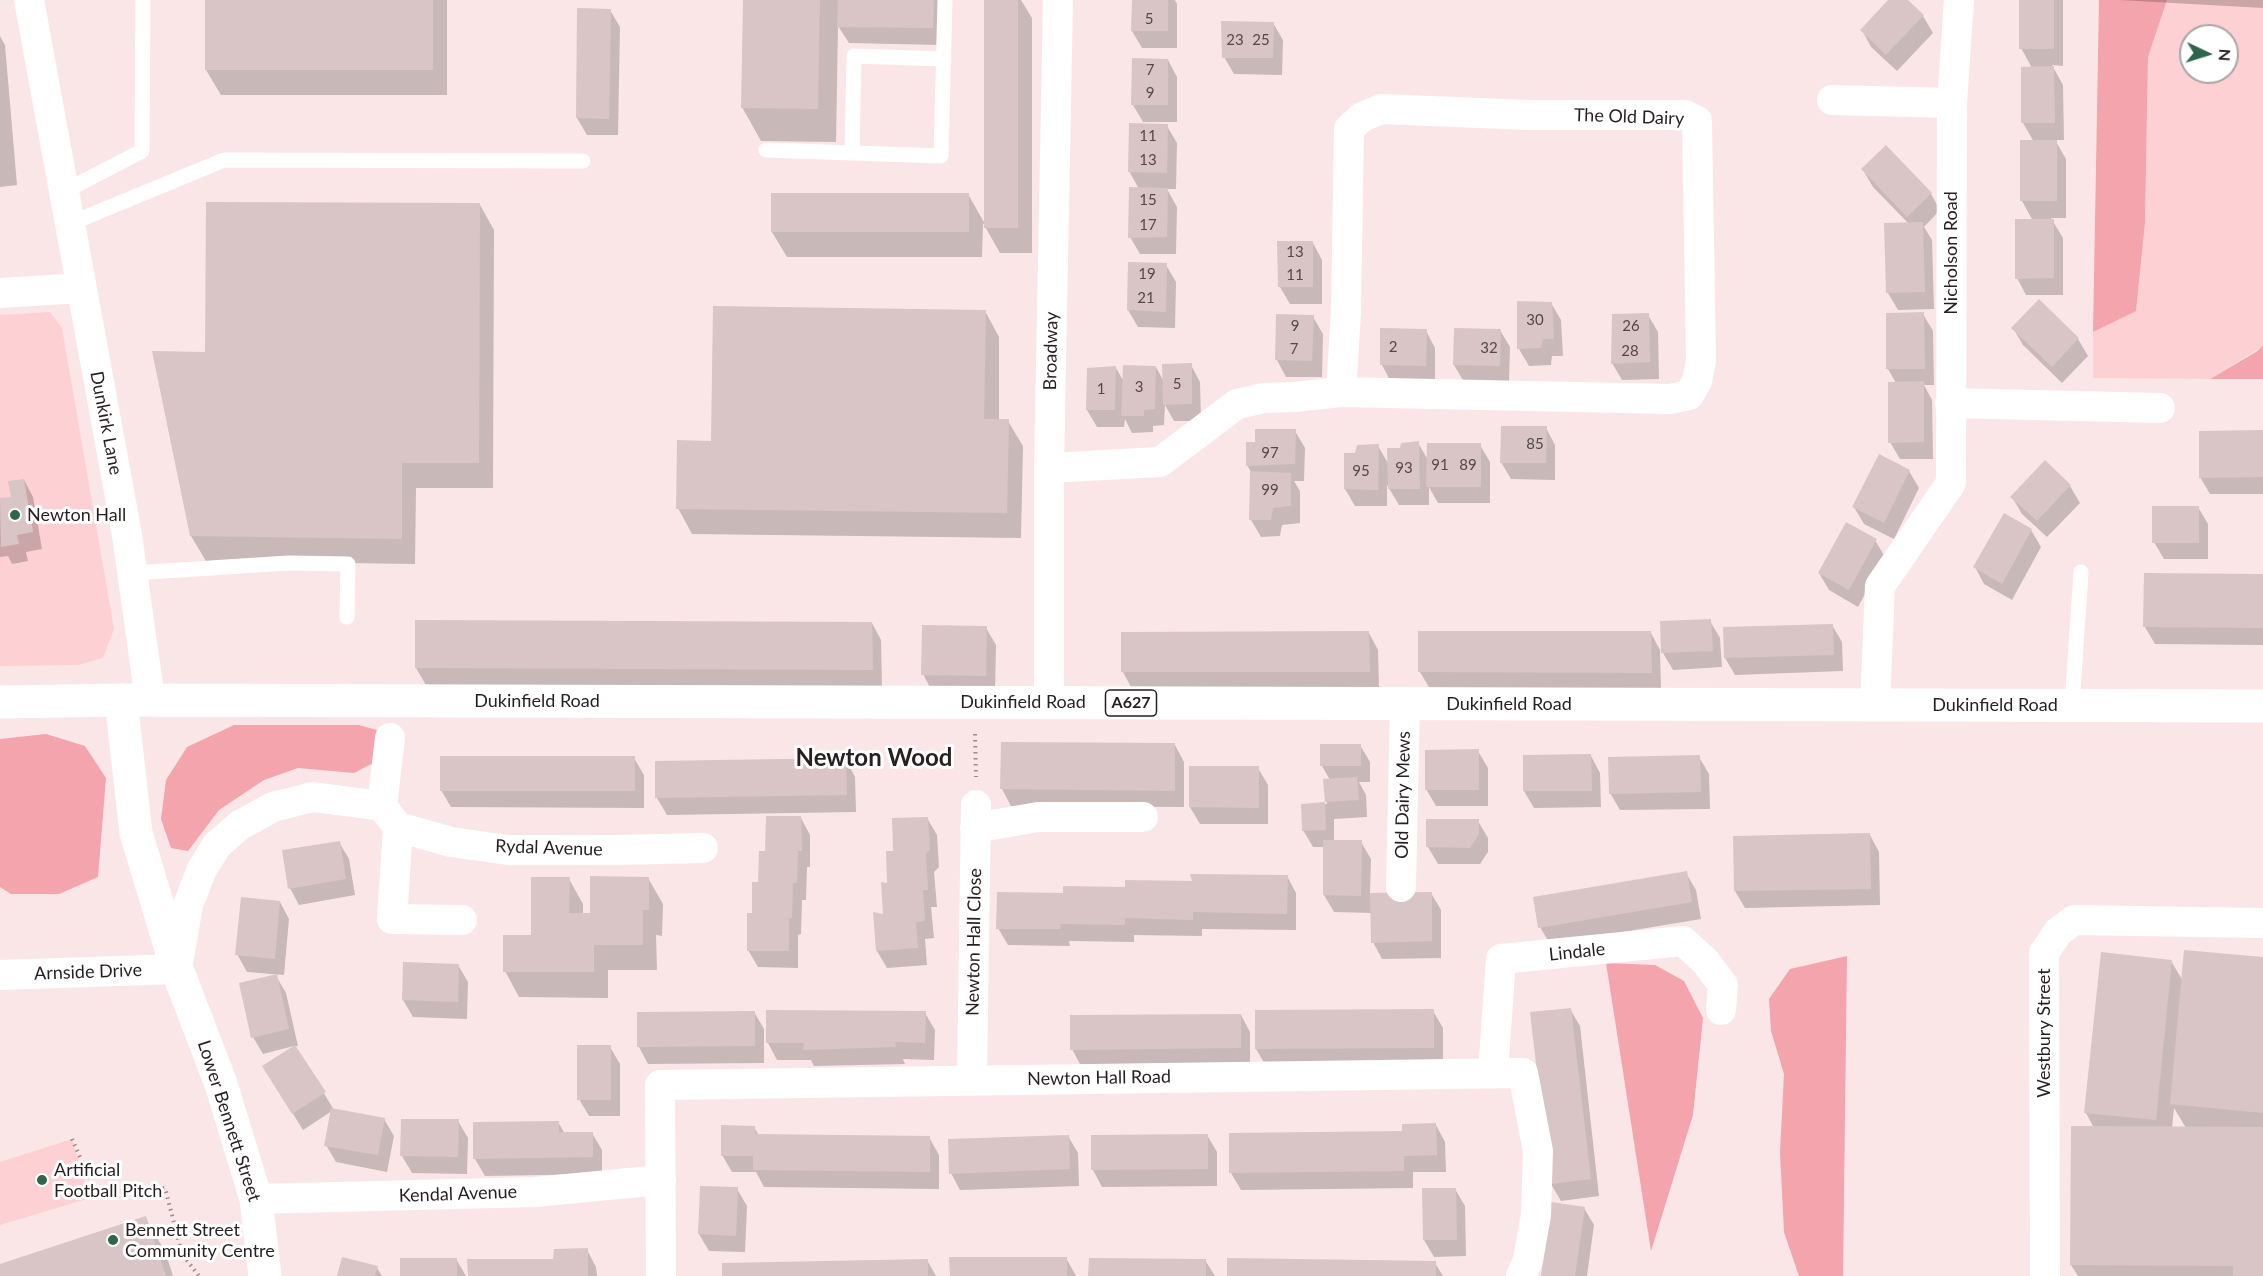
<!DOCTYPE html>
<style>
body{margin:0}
#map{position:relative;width:2263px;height:1276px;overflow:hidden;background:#fbe6e7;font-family:Lato,sans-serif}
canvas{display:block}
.north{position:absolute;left:2179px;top:24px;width:60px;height:60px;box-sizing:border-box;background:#fff;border:2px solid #a9a5a6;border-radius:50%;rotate:94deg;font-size:16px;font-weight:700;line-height:24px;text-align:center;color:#271f20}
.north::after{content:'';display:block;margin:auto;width:21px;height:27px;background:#2e664d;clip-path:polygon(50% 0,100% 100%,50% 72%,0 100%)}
</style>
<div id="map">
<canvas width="2263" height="1276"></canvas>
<div class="north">N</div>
</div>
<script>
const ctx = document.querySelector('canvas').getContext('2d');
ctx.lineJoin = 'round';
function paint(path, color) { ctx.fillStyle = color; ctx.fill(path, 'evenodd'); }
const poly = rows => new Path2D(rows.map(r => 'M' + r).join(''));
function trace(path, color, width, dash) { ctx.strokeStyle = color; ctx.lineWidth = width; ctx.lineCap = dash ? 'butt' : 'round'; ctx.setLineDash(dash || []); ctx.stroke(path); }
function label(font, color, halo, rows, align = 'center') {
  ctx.font = font + ' Lato,sans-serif'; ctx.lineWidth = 6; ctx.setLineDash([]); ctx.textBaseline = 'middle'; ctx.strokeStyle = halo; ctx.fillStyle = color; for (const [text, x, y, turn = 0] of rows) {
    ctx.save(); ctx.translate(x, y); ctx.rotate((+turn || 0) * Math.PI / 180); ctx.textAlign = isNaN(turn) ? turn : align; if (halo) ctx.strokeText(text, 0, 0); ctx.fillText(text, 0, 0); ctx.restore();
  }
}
paint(poly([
 [2167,0,2263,0,2263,346,2210,379,2093,378,2093,332,2136,310,2145,223,2148,57],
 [2191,36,2227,36,2227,72,2191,72],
 [50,312,62,328,114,629,103,658,78,665,0,666,0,315],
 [72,1139,90,1198,0,1225,0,1162]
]), '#fdd0d3');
paint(poly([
 [2099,0,2167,0,2148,57,2145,223,2136,311,2093,332],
 [2263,346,2263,379,2210,379,2256,352],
 [234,725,359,725,384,732,375,762,354,773,298,768,264,780,219,810,188,851,171,848,161,819,166,780,187,747],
 [46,734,85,746,106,778,98,877,59,894,11,894,0,887,0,739],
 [1847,956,1843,1276,1799,1276,1784,1232,1780,1153,1784,1074,1771,1031,1769,999,1790,969],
 [1606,963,1655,965,1684,981,1703,1018,1693,1115,1651,1251]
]), '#f3a4ac');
paint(poly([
 [206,0,447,0,447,95,221,95,206,70],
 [744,0,938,0,942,45,849,43,838,26,836,142,761,141,742,107],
 [985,0,1021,0,1032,18,1032,253,1000,253,983,223,982,257,787,257,772,232,968,194,985,224],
 [1133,0,1175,0,1177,4,1177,48,1142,48,1132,31],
 [1890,0,1906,0,1923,16,1933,33,1897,71,1871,47,1862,30],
 [2021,0,2063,0,2063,66,2052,65,2063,85,2064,140,2055,140,2066,159,2066,218,2051,218,2063,238,2063,295,2026,295,2017,278,2033,221,2022,201,2034,142,2023,123,2032,68,2021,48],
 [2119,0,2263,0,2263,8],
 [610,10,620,27,618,135,587,135,577,118],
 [1273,23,1283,40,1282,75,1234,74,1224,57],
 [0,36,5,45,17,185,0,187],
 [1168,60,1177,77,1177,122,1143,122,1133,105],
 [1167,126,1177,143,1176,189,1167,189,1177,207,1176,254,1140,254,1130,237,1139,189,1129,171],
 [1863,170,1931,194,1940,210,1924,227,1932,240,1934,309,1898,310,1888,293,1885,225,1909,224,1873,187],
 [480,205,494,230,493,488,416,488,415,564,206,561,191,536,206,353],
 [1313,243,1322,260,1322,304,1290,304,1280,287],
 [1166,265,1176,282,1175,328,1138,327,1128,310],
 [2039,301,2078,339,2088,356,2062,383,2023,345,2013,328],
 [1551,303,1561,320,1563,356,1552,356,1551,365,1529,366,1519,349],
 [985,311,999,337,999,421,1008,421,1023,446,1021,538,692,534,678,508,713,442],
 [1923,314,1933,331,1934,385,1924,385,1932,400,1933,459,1900,459,1890,442,1896,383,1888,369],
 [1648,315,1658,332,1659,379,1622,380,1612,363],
 [1313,317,1323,334,1322,377,1286,377,1277,360],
 [1500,330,1510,347,1509,382,1464,382,1454,365],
 [1426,331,1435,348,1435,382,1391,382,1382,365],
 [1191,365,1200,382,1201,421,1174,421,1165,405,1164,425,1153,426,1153,432,1132,433,1125,419,1124,427,1097,427,1087,410,1116,368,1124,382,1156,367,1164,382],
 [1546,428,1555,445,1555,480,1511,479,1501,462],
 [1295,431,1305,448,1304,481,1294,481,1300,491,1300,523,1282,525,1280,536,1261,537,1251,520,1251,472,1247,465,1256,444],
 [2263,432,2263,494,2210,494,2200,477],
 [1418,443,1428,460,1480,445,1490,462,1490,503,1438,503,1429,487,1429,505,1399,505,1387,485,1387,506,1355,506,1345,489,1356,454,1378,446,1389,465,1402,449],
 [2045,462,2070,486,2080,503,2047,537,2022,514,2012,497],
 [1909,471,1919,488,1894,539,1864,524,1854,507],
 [24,480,33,497,42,549,26,552,28,561,12,564,8,556,0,557,0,500,13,498],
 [2198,507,2208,524,2208,559,2164,559,2154,542],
 [2004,515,2031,530,2041,547,2012,600,1984,584,1975,567],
 [1875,540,1885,557,1858,607,1829,590,1819,573],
 [2263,575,2263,645,2155,644,2145,627],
 [1710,621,1720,638,1722,667,1673,670,1663,653],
 [872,623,881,640,882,687,426,685,416,668],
 [1832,625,1842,642,1843,671,1735,675,1725,658],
 [986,628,996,645,995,693,932,691,923,674],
 [1369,633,1378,650,1379,688,1132,689,1123,672],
 [1651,633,1660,650,1661,689,1430,689,1420,672],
 [1175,745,1184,762,1184,807,1011,806,1002,789],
 [1360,745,1370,762,1370,782,1359,782,1366,795,1367,817,1334,819,1334,841,1361,842,1371,859,1370,894,1431,893,1441,910,1441,958,1382,959,1373,942,1372,913,1334,912,1324,895,1325,847,1313,847,1303,830,1302,805,1327,804,1325,780,1330,780,1322,766],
 [1478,751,1488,768,1488,806,1436,806,1426,789],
 [1591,756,1600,773,1601,807,1534,808,1524,791],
 [1699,757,1709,774,1710,809,1620,810,1610,793],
 [634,758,644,775,644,808,451,807,441,790],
 [846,760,855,777,856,812,667,815,657,798],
 [1258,768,1268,785,1268,824,1200,824,1190,807],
 [801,818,810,835,810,867,807,867,806,900,802,900,801,934,798,935,798,968,758,967,748,950,767,852],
 [927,818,937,835,939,867,934,872,937,907,931,907,934,938,925,939,927,965,887,968,877,951,874,914,885,916,889,885],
 [1428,821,1478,821,1488,838,1488,852,1480,864,1438,864,1428,847],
 [1870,835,1879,852,1880,905,1745,908,1735,891],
 [339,842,349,859,355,895,299,905,290,888],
 [1686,873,1696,890,1701,919,1550,944,1540,927],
 [1287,876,1296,893,1296,930,1202,929,1202,936,1134,935,1134,942,1069,941,1070,946,1008,945,998,928,1065,894],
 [648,878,663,904,662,936,656,935,657,970,608,970,608,998,519,997,505,971,532,937,569,879,583,904,583,915,591,915],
 [280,902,289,919,284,975,247,972,237,954],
 [2263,959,2263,1276,2078,1276,2071,1265,2072,1128,2094,1128,2086,1113,2171,961,2183,981],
 [2174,1108,2186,1128,2172,1128],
 [404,964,458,965,468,982,467,1019,413,1017,403,1000],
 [276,976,286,993,298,1046,295,1046,334,1110,384,1119,394,1136,387,1172,336,1162,326,1145,332,1111,303,1130,274,1083,294,1046,263,1054,253,1037],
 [1570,1009,1580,1026,1599,1196,1561,1201,1551,1184],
 [768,1011,925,1013,935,1030,934,1060,903,1059,905,1064,814,1066,811,1060,777,1060,768,1043],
 [1433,1011,1443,1028,1443,1065,1266,1066,1256,1049],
 [754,1012,764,1029,764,1063,648,1064,639,1047],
 [1241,1015,1250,1032,1250,1065,1081,1066,1072,1049],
 [610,1047,620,1064,620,1116,589,1116,579,1099],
 [402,1120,458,1121,468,1138,467,1174,412,1173,402,1156],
 [558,1122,565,1134,592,1133,602,1150,602,1174,485,1176,475,1159],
 [1436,1125,1445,1142,1446,1172,1413,1172,1413,1188,1241,1190,1231,1173],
 [754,1127,759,1136,929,1137,939,1155,939,1189,764,1187,756,1172,732,1172,722,1155],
 [1207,1135,1217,1152,1217,1186,1102,1187,1093,1170],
 [1068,1136,1078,1153,1079,1186,960,1190,951,1173],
 [737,1189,747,1206,745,1252,709,1251,699,1234],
 [1455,1189,1465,1206,1466,1256,1434,1257,1424,1240],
 [1584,1208,1594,1225,1587,1276,1543,1276],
 [145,1218,165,1251,173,1276,0,1276,0,1266],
 [587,1250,596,1267,597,1276,469,1276,555,1260],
 [1066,1258,1076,1276,951,1276],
 [456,1259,466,1276,402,1276],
 [927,1260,936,1276,724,1276],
 [1205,1260,1215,1276,1090,1276],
 [1435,1263,1443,1276,1228,1276],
 [377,1268,382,1276,338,1276]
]), '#0003');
paint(poly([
 [205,0,433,0,433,70,205,70],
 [743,0,820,0,818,109,741,108],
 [838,0,934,0,933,28,837,27],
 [984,0,1018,0,1018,228,984,228],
 [1132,0,1168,0,1168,31,1131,31],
 [1888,0,1908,0,1924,15,1886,55,1860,30],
 [2019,0,2054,0,2054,49,2019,49],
 [577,8,611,9,609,119,576,118],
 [1221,21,1274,22,1273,58,1222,58],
 [1132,58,1168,59,1168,105,1131,105],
 [2054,66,2055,123,2021,123,2021,67],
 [1129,123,1168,124,1167,173,1128,172],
 [2020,140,2057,140,2057,201,2020,201],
 [1886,145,1932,193,1907,217,1861,169],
 [1129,187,1168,188,1167,237,1128,238],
 [771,193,969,193,969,232,771,232],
 [206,202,480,203,479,463,402,463,402,539,190,536,152,351,205,352],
 [2015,219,2054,219,2054,278,2015,279],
 [1923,222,1925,292,1886,293,1884,223],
 [1277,241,1313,241,1313,287,1278,287],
 [1128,262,1167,263,1166,312,1127,310],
 [2039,299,2079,338,2052,367,2011,328],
 [1517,301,1552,302,1554,339,1543,339,1541,348,1517,349],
 [713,306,986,310,984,419,1009,419,1007,513,676,509,677,440,711,441],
 [1924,312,1925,369,1886,369,1886,313],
 [1649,313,1650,362,1611,364,1612,314],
 [1276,314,1314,315,1312,361,1275,360],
 [1380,328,1427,329,1426,366,1380,365],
 [1454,328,1501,329,1500,366,1453,365],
 [1192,363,1192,404,1163,405,1162,364],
 [1123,365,1156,366,1155,409,1144,410,1144,416,1121,416],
 [1116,366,1115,410,1086,410,1087,368],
 [1924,381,1924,442,1888,443,1888,382],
 [1501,426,1547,426,1546,463,1500,463],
 [1255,429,1296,429,1295,464,1246,466,1246,442,1255,442],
 [2263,430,2263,477,2199,478,2199,431],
 [1419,441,1420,489,1388,489,1387,448,1400,448,1401,443],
 [1427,443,1481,443,1481,487,1426,487],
 [1379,444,1378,490,1344,489,1344,453,1355,453,1357,445],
 [1879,454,1910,470,1884,523,1852,507],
 [2045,460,2071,485,2037,521,2010,497],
 [1250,471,1291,473,1291,506,1273,508,1271,520,1249,520],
 [24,479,33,532,17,535,19,544,1,547,0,498,11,497,8,481],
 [2152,506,2199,506,2199,543,2152,543],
 [2004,513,2032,529,2002,584,1973,567],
 [1846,522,1877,539,1849,590,1818,573],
 [2144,573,2263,574,2263,628,2143,627],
 [1711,619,1713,651,1661,653,1660,621],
 [415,620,872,622,873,670,415,668],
 [1833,624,1834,655,1724,658,1723,627],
 [922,625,987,626,986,676,921,675],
 [1369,631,1370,672,1121,672,1121,632],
 [1418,631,1651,631,1652,673,1418,672],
 [1001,742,1175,743,1175,791,1000,789],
 [1320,744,1361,744,1361,766,1320,766],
 [1479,749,1479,790,1425,790,1425,750],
 [1591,754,1592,791,1523,791,1523,755],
 [1700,755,1701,792,1609,794,1608,757],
 [440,756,635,756,635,791,440,791],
 [846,758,847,795,655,798,655,761],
 [1189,766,1259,766,1259,808,1189,807],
 [1357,777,1359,800,1325,802,1323,779],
 [1325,802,1326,830,1302,831,1301,804],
 [766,816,801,816,802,851,798,851,797,883,793,883,792,918,789,918,789,951,747,951,747,913,752,913,752,882,758,882,759,851,765,851],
 [928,817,930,849,926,854,928,890,923,890,925,921,916,922,918,948,876,951,873,912,883,914,881,882,887,883,886,851,893,851,892,818],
 [1426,819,1479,819,1479,834,1470,848,1426,847],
 [1870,833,1871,889,1734,891,1733,836],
 [1323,840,1362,840,1361,896,1323,895],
 [340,841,346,879,288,889,282,850],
 [1687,871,1692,902,1538,928,1533,897],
 [1190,874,1288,875,1287,914,1193,912,1193,920,1125,918,1125,925,1060,924,1061,929,996,929,997,892,1063,893,1063,886,1125,887,1125,880,1192,881],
 [590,876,649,877,649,910,643,910,643,945,594,945,594,972,503,972,503,935,531,935,531,877,570,877,569,913,590,913],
 [1432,892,1432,941,1371,943,1370,893],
 [241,897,280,901,275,959,235,955],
 [2184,950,2263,957,2263,1113,2170,1104],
 [2101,952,2172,960,2156,1120,2084,1113],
 [403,962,459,964,458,1002,402,1000],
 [277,974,289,1029,251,1038,239,983],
 [1571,1008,1591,1179,1550,1184,1530,1012],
 [1434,1009,1434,1048,1255,1049,1255,1010],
 [766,1010,926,1011,925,1043,895,1042,896,1047,803,1050,804,1043,766,1043],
 [755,1011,755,1046,637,1047,637,1012],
 [1241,1014,1241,1048,1070,1050,1070,1015],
 [295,1045,326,1092,292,1114,262,1066],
 [577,1045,611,1045,611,1100,577,1100],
 [331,1108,385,1118,378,1155,324,1146],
 [401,1119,459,1119,458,1157,400,1156],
 [559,1121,559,1132,593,1132,593,1157,473,1159,473,1122],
 [1436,1123,1437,1155,1404,1156,1404,1171,1229,1173,1229,1133,1402,1131,1402,1124],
 [721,1125,755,1126,755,1134,930,1136,930,1172,753,1170,753,1156,721,1156],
 [2071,1126,2263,1127,2263,1276,2233,1276,2233,1266,2070,1265],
 [1208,1134,1208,1169,1091,1170,1091,1135],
 [1069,1135,1070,1169,949,1174,948,1139],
 [700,1186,738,1187,736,1236,698,1234],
 [1422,1188,1456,1188,1457,1240,1423,1240],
 [1551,1202,1585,1207,1575,1276,1541,1276],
 [146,1216,166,1276,0,1276,0,1264],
 [588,1248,588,1276,468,1276,467,1259,553,1259,554,1249],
 [342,1257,378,1266,375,1276,337,1276],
 [949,1257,1067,1257,1067,1276,950,1276],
 [400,1258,457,1258,457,1276,400,1276],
 [1089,1258,1206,1259,1206,1276,1088,1276],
 [1227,1258,1436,1261,1436,1276,1227,1276],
 [928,1259,928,1276,722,1276,722,1263]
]), '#d9c4c6');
trace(poly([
 [975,734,976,777],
 [72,1139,96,1193,165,1188,182,1254,199,1276]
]), '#9a8b8c', 4, [1.5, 4.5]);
trace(poly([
 [766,150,941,156,945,0],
 [852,153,854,56,944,59],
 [63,192,142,151,143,0],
 [69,224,224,160,583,161],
 [133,573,288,563,348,564,347,617],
 [2072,706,2081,572]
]), '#fff', 15);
trace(poly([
 [29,0,127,535,150,700],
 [1832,100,1952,103,1951,483,1880,586,1875,705],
 [1952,103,1959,0],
 [0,293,81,288],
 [1950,403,2160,408],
 [1049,468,1160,462,1237,404,1264,398,1295,397,1341,392,1670,399,1689,395,1697,381,1701,361,1697,121,1685,115,1529,115,1381,109,1362,117,1349,129,1346,312,1341,392],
 [1049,703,1049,468,1058,0],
 [390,738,382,806,398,827,392,919,462,920],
 [398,827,451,842,508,850,618,850,703,848],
 [975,828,1038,817,1143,817],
 [1401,887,1405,703],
 [0,975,177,969,188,905,202,869,217,845,240,825,273,807,313,797,382,806],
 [1493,1073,1501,959,1683,941,1705,961,1723,985,1721,1010],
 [972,1079,976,805],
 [256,1199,535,1192,661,1180],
 [661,1276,660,1085,1523,1073,1538,1151,1536,1215,1528,1260,1521,1276],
 [2045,1276,2044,953,2058,932,2074,920,2263,923]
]), '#fff', 30);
trace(poly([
 [121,700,136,833,177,969,221,1084,256,1199,265,1276]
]), '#fff', 33);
trace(poly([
 [0,702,121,700,2263,706]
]), '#fff', 33);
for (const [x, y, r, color] of [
 [15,515,6,"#2e664d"],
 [42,1180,6,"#2e664d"],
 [113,1240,6,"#2e664d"]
]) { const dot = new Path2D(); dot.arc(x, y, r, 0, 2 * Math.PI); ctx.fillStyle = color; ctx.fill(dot); trace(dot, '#fff', 2); }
label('15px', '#54484a', null, [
 ["5",1149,19],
 ["23",1235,40],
 ["25",1261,40],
 ["7",1150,70],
 ["9",1150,93],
 ["11",1148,136],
 ["13",1148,160],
 ["15",1148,200],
 ["17",1148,225],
 ["13",1295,252],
 ["19",1147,274],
 ["11",1295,275],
 ["21",1146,298],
 ["30",1535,320],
 ["9",1295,326],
 ["26",1631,326],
 ["2",1393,347],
 ["32",1489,348],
 ["7",1294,349],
 ["28",1630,351],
 ["5",1177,384],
 ["3",1139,387],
 ["1",1101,389],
 ["85",1535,444],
 ["97",1270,453],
 ["91",1440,465],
 ["89",1468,465],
 ["93",1404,468],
 ["95",1361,471],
 ["99",1270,490]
]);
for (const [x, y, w] of [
 [1131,703,51]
]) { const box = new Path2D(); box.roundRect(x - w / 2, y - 13, w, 26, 4.5); ctx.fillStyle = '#fff'; ctx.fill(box); trace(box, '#271f20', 1.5); }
label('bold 16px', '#271f20', null, [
 ["A627",1131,703]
]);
label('18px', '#271f20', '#fff', [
 ["The Old Dairy",1629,117,2],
 ["Nicholson Road",1951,253,-90],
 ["Broadway",1051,351,-89],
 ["Dunkirk Lane",106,423,79],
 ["Dukinfield Road",537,701],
 ["Dukinfield Road",1023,702],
 ["Dukinfield Road",1509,704],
 ["Dukinfield Road",1995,705],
 ["Old Dairy Mews",1403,795,-89],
 ["Rydal Avenue",549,848,2],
 ["Newton Hall Close",974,942,-89],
 ["Lindale",1577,952,-6],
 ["Arnside Drive",88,972,-2],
 ["Westbury Street",2044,1033,-90],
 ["Newton Hall Road",1099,1078,-1],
 ["Lower Bennett Street",229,1121,72],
 ["Kendal Avenue",458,1194,-2]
]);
label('18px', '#271f20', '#fff', [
 ["Newton Hall",27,515],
 ["Artificial",54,1170],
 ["Football Pitch",54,1191],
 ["Bennett Street",125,1230],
 ["Community Centre",125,1251]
], 'left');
label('bold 24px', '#271f20', '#fff', [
 ["Newton Wood",874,758]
]);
</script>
